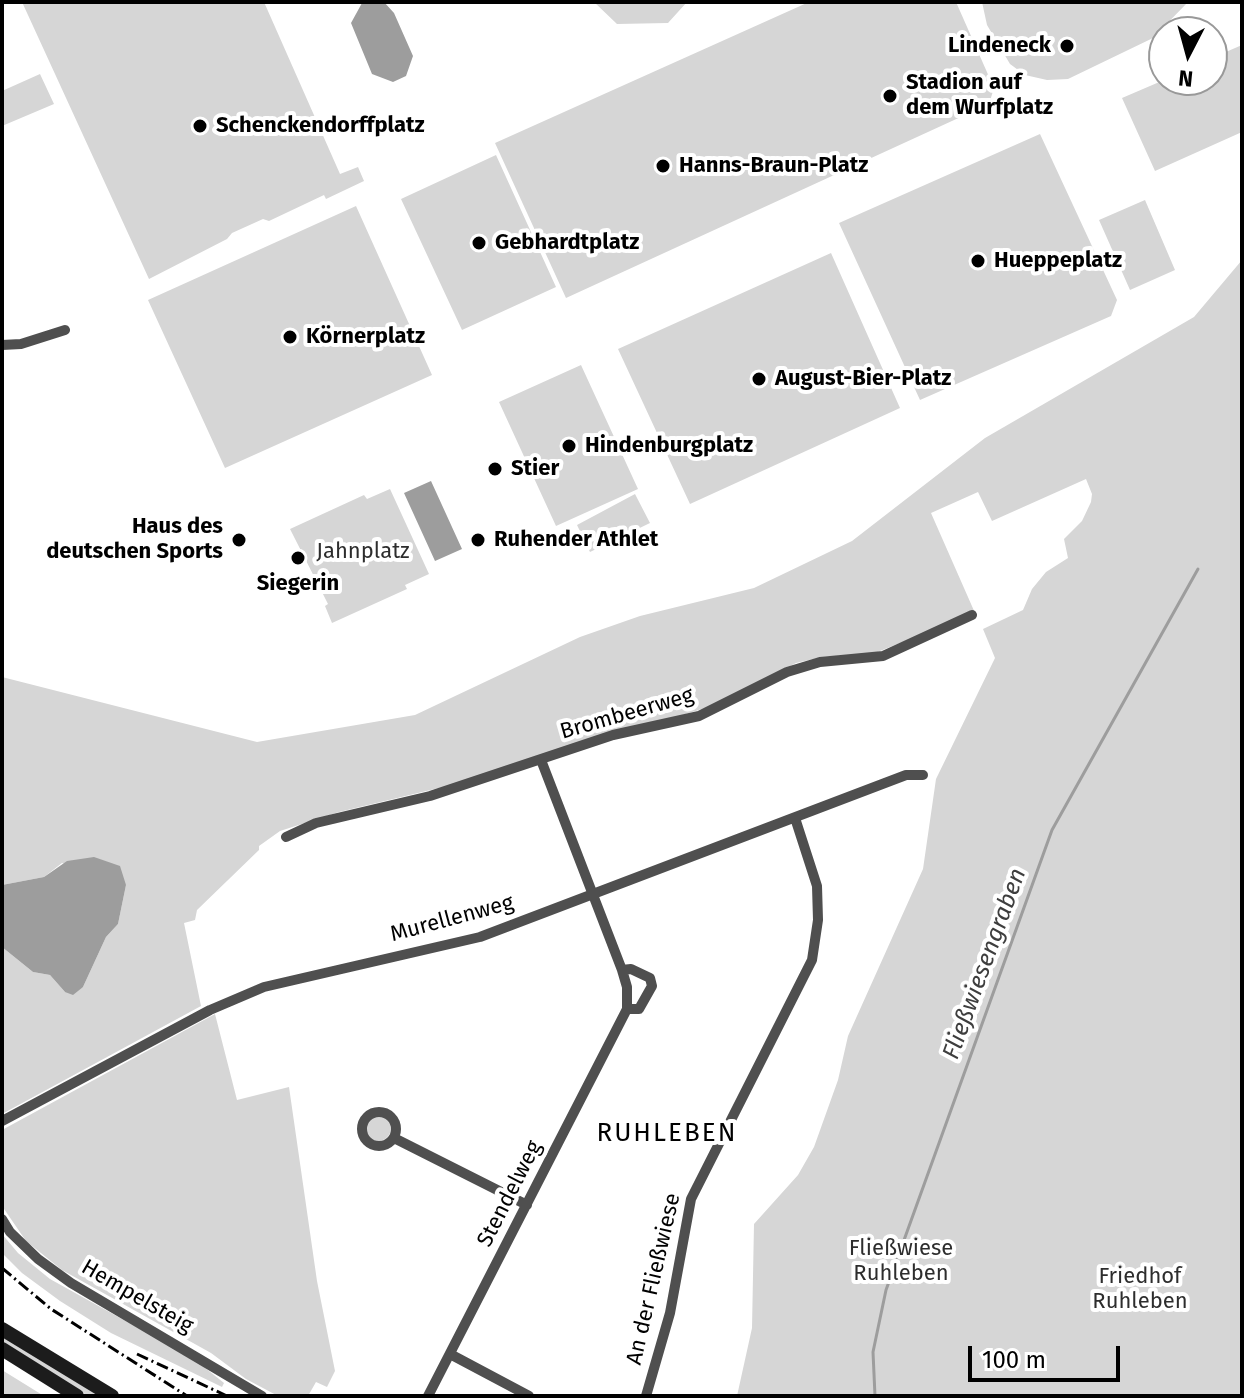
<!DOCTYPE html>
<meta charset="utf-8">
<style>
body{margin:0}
#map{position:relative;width:1244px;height:1398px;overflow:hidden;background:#fff;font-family:"Fira Sans",sans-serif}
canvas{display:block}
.frame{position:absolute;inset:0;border:4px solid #000;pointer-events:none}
.north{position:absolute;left:1148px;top:16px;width:80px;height:80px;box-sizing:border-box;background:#fff;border:2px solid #999;border-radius:50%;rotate:186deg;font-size:22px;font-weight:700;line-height:32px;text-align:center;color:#000}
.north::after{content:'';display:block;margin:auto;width:28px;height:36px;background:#000;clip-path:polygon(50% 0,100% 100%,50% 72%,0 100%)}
.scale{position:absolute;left:968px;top:1346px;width:152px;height:36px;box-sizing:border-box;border:4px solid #000;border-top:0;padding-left:10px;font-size:24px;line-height:28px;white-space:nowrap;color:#000;-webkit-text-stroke:6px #fff;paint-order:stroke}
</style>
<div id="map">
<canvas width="1244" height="1398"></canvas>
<div class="frame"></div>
<div class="north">N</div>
<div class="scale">100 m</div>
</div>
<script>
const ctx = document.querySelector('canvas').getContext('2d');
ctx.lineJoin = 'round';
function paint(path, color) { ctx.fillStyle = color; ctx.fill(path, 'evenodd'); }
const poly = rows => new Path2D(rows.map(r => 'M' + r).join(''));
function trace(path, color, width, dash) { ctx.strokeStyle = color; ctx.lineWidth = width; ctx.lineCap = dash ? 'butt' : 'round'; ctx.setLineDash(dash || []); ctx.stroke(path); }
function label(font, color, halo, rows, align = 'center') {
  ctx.font = font + ' "Fira Sans",sans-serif'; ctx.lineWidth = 8; ctx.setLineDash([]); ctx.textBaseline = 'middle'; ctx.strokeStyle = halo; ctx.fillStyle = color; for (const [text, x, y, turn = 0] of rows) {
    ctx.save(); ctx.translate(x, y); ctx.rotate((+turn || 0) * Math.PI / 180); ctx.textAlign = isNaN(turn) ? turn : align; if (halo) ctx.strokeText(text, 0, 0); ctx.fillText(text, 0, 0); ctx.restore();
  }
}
paint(poly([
 [22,2,264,2,340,174,358,167,364,181,326,199,324,195,269,221,263,219,232,233,227,239,149,279],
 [594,2,687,2,668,23,617,24],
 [809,2,956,2,994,88,989,104,566,298,495,143],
 [982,2,1188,2,1153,38,1068,79,1047,80,1025,75,1010,64,987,25],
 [1242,45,1242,132,1155,171,1122,98,1164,80,1212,80,1212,58],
 [40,74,54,104,2,126,2,91],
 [1040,134,1117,300,1111,316,920,400,839,223],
 [496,155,556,287,462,330,401,199],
 [1145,200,1175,270,1130,290,1099,220],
 [356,206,432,375,225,468,148,300],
 [831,253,900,408,690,504,618,349],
 [1242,260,1242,1396,737,1396,752,1328,754,1224,798,1175,814,1147,838,1080,848,1036,923,869,936,779,995,658,983,629,1023,610,1032,589,1046,572,1068,558,1064,539,1082,521,1091,502,1092,494,1086,479,992,521,978,492,931,513,975,613,875,653,822,657,796,663,715,705,689,713,443,787,339,812,280,831,259,846,259,850,197,910,195,920,184,923,201,1006,2,1114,2,947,33,972,50,975,65,992,83,987,106,937,118,924,126,885,62,863,44,877,2,885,2,677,257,742,415,715,580,637,640,616,754,588,852,541,985,438,1194,317],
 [581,365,638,489,556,526,499,402],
 [390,489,429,574,405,585,407,589,332,623,325,606,328,604,290,529,364,495,367,499],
 [635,494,650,523,590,552,577,525],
 [215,1014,237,1100,289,1087,317,1281,335,1371,327,1387,316,1382,308,1396,278,1396,246,1379,211,1353,62,1270,26,1241,2,1206,2,1130],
 '365 1128a13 13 0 1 1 26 0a13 13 0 1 1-26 0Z',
 [2,1234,18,1253,50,1279,194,1359,224,1383,222,1387,111,1333,60,1301,22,1273,2,1253],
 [2,1335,99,1396,88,1396,51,1373,2,1343],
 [2,1370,44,1396,2,1396]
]), '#d6d6d6');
paint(poly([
 [384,2,394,13,413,56,406,76,393,82,372,74,351,23,362,3],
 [431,481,462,549,435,561,404,493],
 [94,857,120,866,126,885,118,924,106,937,83,987,73,995,65,992,50,975,33,972,2,947,2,885,44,877,67,861]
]), '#9d9d9d');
trace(poly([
 [875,1396,873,1352,886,1290,1052,830,1198,569]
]), '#9d9d9d', 3);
trace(poly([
 [2,345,21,344,65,330],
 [286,837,316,823,430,796,613,735,699,716,787,672,820,662,883,656,972,615],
 [622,970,631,969,650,978,652,986,639,1009,627,1009],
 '362 1129a17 17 0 1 1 34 0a17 17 0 1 1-34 0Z',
 [2,1121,210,1010,264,987,480,937,906,775,923,775],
 [394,1138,527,1205],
 [2,1219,10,1232,38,1259,71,1283,262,1396],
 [450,1354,529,1396],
 [428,1396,627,1009,627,987,622,970,541,760],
 [646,1396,670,1313,691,1199,812,960,818,920,817,886,795,818]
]), '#4f4f4f', 10);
trace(poly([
 [2,1329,112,1396],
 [2,1349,77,1396]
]), '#1c1c1c', 14);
trace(poly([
 [2,1268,51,1309,187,1396],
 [137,1354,227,1396]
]), '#000', 3, [12, 4, 2, 4]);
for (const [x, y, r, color] of [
 [1067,46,8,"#000"],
 [890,96,8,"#000"],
 [200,126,8,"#000"],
 [663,166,8,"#000"],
 [479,243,8,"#000"],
 [978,261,8,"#000"],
 [290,337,8,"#000"],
 [759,379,8,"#000"],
 [569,446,8,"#000"],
 [495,469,8,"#000"],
 [239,540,8,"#000"],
 [478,540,8,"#000"],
 [298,558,8,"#000"]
]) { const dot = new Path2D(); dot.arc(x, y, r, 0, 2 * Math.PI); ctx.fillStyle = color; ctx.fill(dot); trace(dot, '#fff', 3); }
label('bold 22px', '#000', '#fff', [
 ["Lindeneck",1051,46,"right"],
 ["Stadion auf",906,83],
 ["dem Wurfplatz",906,108],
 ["Schenckendorffplatz",216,126],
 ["Hanns-Braun-Platz",679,166],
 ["Gebhardtplatz",495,243],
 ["Hueppeplatz",994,261],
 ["Körnerplatz",306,337],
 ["August-Bier-Platz",775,379],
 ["Hindenburgplatz",585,446],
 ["Stier",511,469],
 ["Haus des",223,527,"right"],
 ["deutschen Sports",223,552,"right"],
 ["Ruhender Athlet",494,540],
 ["Siegerin",298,584,"center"]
], 'left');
label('22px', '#2d2d2d', '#fff', [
 ["Jahnplatz",363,552],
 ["Fließwiese",901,1249],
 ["Ruhleben",901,1274],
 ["Friedhof",1140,1277],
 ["Ruhleben",1140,1302]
]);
label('22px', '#000', '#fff', [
 ["Brombeerweg",627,714,-16],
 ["Murellenweg",452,919,-15],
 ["Stendelweg",510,1194,-63],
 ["An der Fließwiese",654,1279,-77],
 ["Hempelsteig",137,1297,30]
]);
label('italic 24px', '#3e3e3e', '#fff', [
 ["Fließwiesengraben",985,964,-70]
]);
ctx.letterSpacing = '2px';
label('26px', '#000', '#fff', [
 ["RUHLEBEN",667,1134]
]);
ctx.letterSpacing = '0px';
</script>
